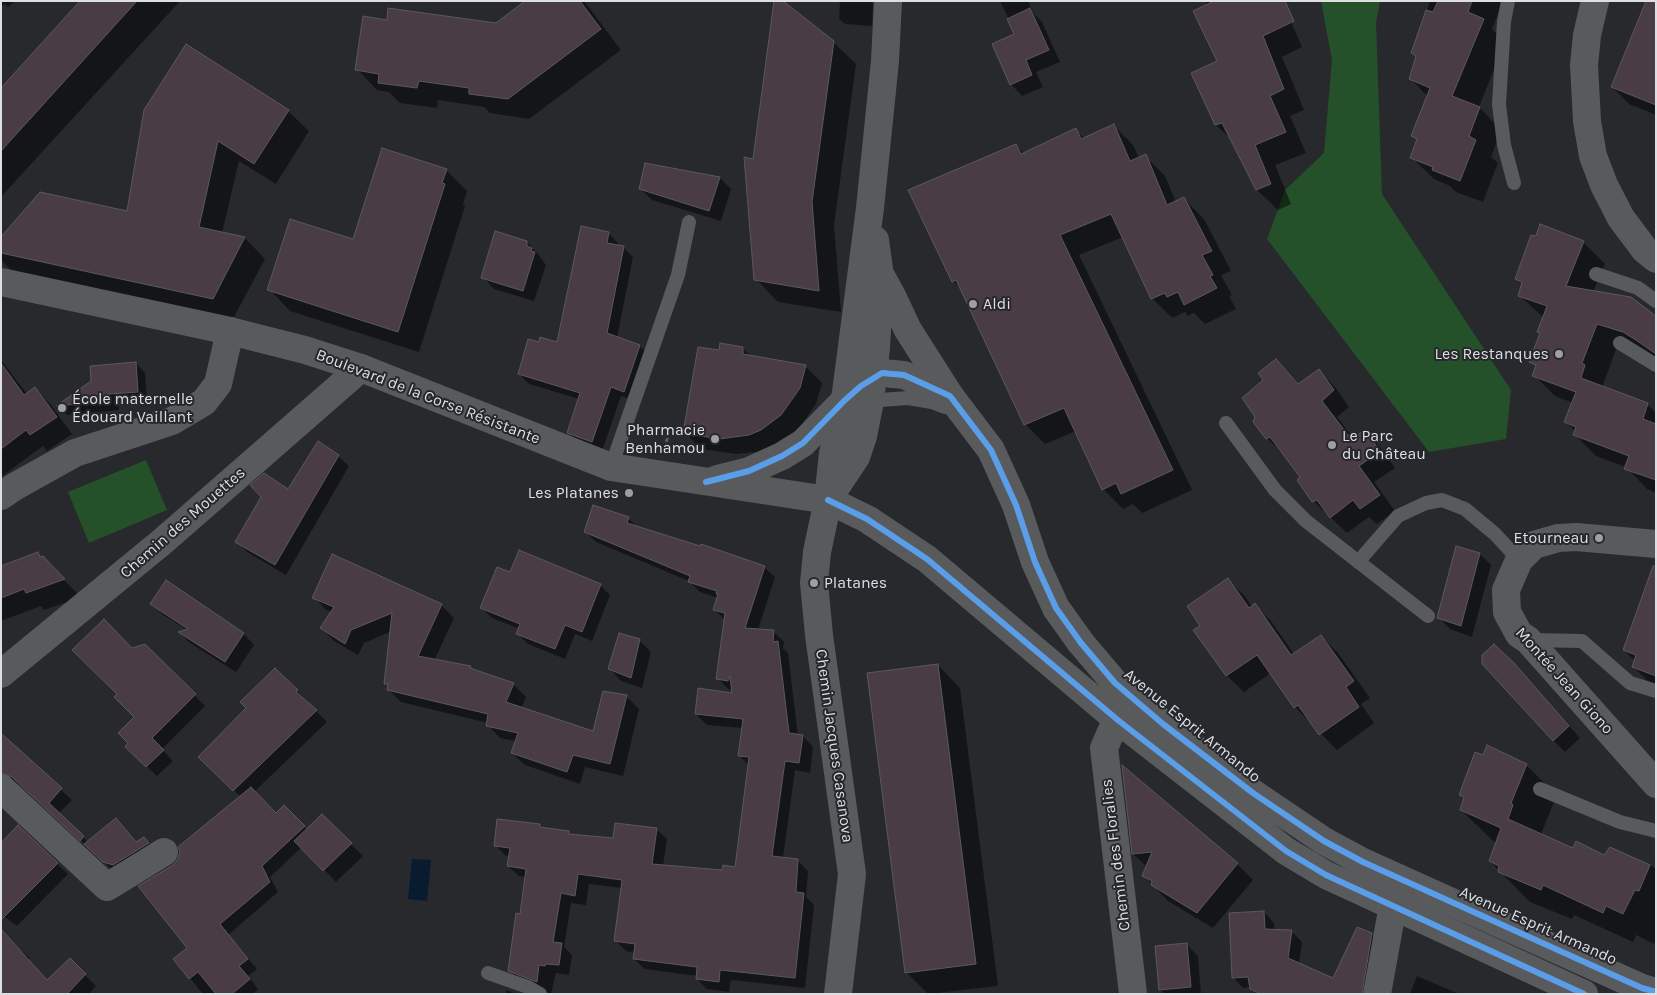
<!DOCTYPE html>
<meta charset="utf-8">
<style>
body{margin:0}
#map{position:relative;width:1657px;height:995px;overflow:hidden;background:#27292c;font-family:Karla,sans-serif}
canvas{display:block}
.frame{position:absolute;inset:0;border:2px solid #dedfe3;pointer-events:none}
</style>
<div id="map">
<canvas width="1657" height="995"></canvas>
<div class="frame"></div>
</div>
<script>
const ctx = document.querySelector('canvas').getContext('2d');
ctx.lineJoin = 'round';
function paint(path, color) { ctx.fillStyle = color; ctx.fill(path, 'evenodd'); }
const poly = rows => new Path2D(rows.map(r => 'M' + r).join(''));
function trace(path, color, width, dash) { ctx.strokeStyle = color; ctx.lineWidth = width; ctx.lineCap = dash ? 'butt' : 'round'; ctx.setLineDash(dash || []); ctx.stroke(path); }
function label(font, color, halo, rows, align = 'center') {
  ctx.font = font + ' Karla,sans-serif'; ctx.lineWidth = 4; ctx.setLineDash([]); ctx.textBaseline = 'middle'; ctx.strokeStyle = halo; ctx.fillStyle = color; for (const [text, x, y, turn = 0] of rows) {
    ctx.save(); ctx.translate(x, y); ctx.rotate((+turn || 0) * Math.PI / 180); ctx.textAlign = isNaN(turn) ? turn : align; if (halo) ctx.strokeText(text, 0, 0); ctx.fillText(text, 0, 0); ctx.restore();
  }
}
paint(poly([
 [1321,1,1380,1,1376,23,1382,194,1511,390,1506,439,1429,452,1267,239,1285,190,1324,153,1332,60],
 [146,460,167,510,89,543,68,492]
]), '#24512a');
paint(poly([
 [412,859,431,860,427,901,408,899]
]), '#081b2f');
paint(poly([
 [1,1,15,1,8,7,5,4,1,7],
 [81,1,180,1,1,197,1,90],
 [528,1,584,1,621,50,529,119,490,113,484,107,438,100,437,108,400,103,389,92,377,90,357,69,388,21,496,25],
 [840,1,871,1,873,4,872,26,845,24,839,19],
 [1000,1,1028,1,1034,14,1042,22,1060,62,1036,72,1043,87,1022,96,1011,84,1016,34],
 [1206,1,1282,1,1302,47,1282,57,1304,110,1290,116,1306,153,1275,165,1291,204,1278,210,1257,190,1232,140,1216,125,1218,61],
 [1430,1,1503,1,1492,29,1505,42,1479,107,1501,130,1491,157,1498,163,1483,202,1456,192,1450,186,1434,179,1411,157,1418,141,1413,136,1428,97,1410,78,1417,57,1413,52],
 [1656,1,1656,115,1629,104,1612,87],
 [833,42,856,64,834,225,841,312,778,302,756,279,754,161],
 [145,111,288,111,309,131,276,184,239,161,222,233,245,238,265,259,233,319,12,271,1,260,1,239,128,212],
 [1113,125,1133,145,1139,158,1145,156,1165,176,1176,202,1184,199,1204,219,1231,271,1221,275,1232,295,1229,296,1236,309,1205,324,1194,313,1188,316,1185,312,1172,318,1152,298,1123,237,1079,255,1192,490,1142,513,1133,504,1123,509,1103,489,1076,431,1045,444,1025,424,963,291,953,281,1016,145,1025,154,1075,130,1084,138],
 [446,170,467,191,463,204,465,206,419,352,290,311,269,289,354,241],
 [720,178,731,189,721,221,652,200,641,189],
 [1541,225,1584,243,1605,264,1593,292,1656,317,1656,359,1618,344,1603,385,1605,387,1647,404,1656,413,1656,493,1647,489,1626,467,1596,456,1575,435,1576,432,1566,422,1573,403,1555,396,1534,375,1537,367,1531,361,1541,334,1538,332,1544,318,1520,296,1523,285,1517,279],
 [608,233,618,243,617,246,623,247,633,257,617,338,640,346,649,355,634,401,621,396,602,451,578,442,568,432,579,399,529,384,519,374,540,344,558,344],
 [527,242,538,254,546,265,534,301,494,289,483,277],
 [743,348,751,357,806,367,822,383,816,404,797,431,766,451,736,454,701,449,685,433,720,351],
 [1,360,27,394,35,388,51,405,72,434,47,451,43,446,1,477],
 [1276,360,1300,385,1319,371,1335,387,1349,407,1337,417,1354,439,1365,432,1381,448,1395,468,1374,482,1395,511,1377,524,1369,517,1347,533,1313,501,1302,477,1284,454,1283,454,1267,438,1265,381],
 [136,363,145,373,147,401,118,403,119,410,67,415,58,406,93,382],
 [338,456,349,466,286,575,247,552,237,541,289,491],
 [628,518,637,527,764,567,775,577,758,630,773,631,784,642,783,649,788,653,798,736,803,736,813,747,810,773,795,770,783,858,797,860,808,871,806,897,814,905,805,988,731,980,729,992,707,989,697,979,697,976,645,969,634,959,635,953,626,951,616,941,622,888,589,884,586,905,571,903,564,947,572,955,569,975,556,973,551,994,520,981,509,970,521,916,526,877,519,876,508,866,510,857,506,856,496,846,539,825,543,829,569,832,572,835,614,840,656,829,667,839,663,866,723,872,736,869,750,766,739,756,743,728,707,725,696,714,733,694,733,690,728,689,718,678,725,620,715,610,718,598,700,592,689,581,596,542,585,531],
 [38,554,81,597,44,610,41,606,1,621,1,567],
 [1480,554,1491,565,1472,637,1450,629,1439,618],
 [511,573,600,585,610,595,592,641,575,634,565,659,528,644,518,634,520,629,492,618,482,608],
 [1228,580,1245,596,1252,607,1254,605,1271,621,1294,654,1321,636,1338,653,1370,698,1361,704,1374,723,1337,750,1295,707,1271,673,1244,692,1227,676,1195,631,1202,626],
 [166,582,244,634,254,645,236,672,190,643,180,633,187,630,162,614,152,604],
 [314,597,441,605,454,618,434,661,470,667,474,671,513,684,526,697,521,709,594,733,626,696,639,709,623,776,585,767,580,784,525,765,512,753,516,741,500,738,488,725,488,723,401,702,388,689,389,686,386,683,392,631,364,643,358,655,334,641,322,628,332,612,326,610],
 [1656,603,1656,689,1633,667,1635,661,1624,650],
 [639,640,651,652,642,688,621,681,610,669],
 [145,645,205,706,162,749,173,761,157,776,126,747,130,744,136,717,118,694,132,650],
 [1513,664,1580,738,1565,752,1553,740],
 [938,665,960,688,998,986,928,994,906,972],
 [275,669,327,722,254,792,276,815,284,806,307,830,322,816,363,856,336,882,302,847,270,877,278,892,228,935,257,969,248,976,258,989,253,994,203,994,175,960,189,948,173,866,241,797,200,757,248,708],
 [1,732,15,745,13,746,72,800,58,814,88,842,116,819,137,843,144,838,155,849,115,872,23,787,16,783,8,783,1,787],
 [1526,765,1557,795,1541,834,1574,850,1604,856,1610,849,1656,868,1656,940,1654,944,1636,935,1633,942,1574,915,1572,919,1530,902,1490,861,1497,843,1492,840,1461,810,1465,799,1460,795],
 [1123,768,1237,864,1253,880,1213,928,1168,901,1143,875,1147,867,1133,854],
 [18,827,68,874,17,926,1,914],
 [1264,912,1274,923,1275,930,1291,931,1302,942,1299,964,1334,980,1371,934,1382,945,1373,994,1257,994,1250,987,1243,988,1233,977],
 [1,933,30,958,29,960,48,982,70,960,96,986,89,994,12,994],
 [1186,944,1198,956,1201,994,1165,994,1160,990],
 [1417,976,1459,994,1410,994],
 [506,990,517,994,506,994]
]), '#0007');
const building = poly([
 [80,1,137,1,1,151,1,88,80,1],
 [525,1,580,1,601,29,508,99,469,94,469,88,419,81,417,88,378,83,379,74,355,70,363,16,387,20,388,8,496,23,525,1],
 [774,1,783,1,834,41,812,202,819,291,754,280,744,157,753,159,774,1],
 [1214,1,1285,1,1294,21,1263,36,1284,89,1270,96,1286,132,1255,145,1271,184,1256,190,1222,123,1215,125,1191,73,1217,61,1193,11,1214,1],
 [1438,1,1472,1,1468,12,1484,19,1452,96,1480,107,1469,136,1476,140,1460,181,1432,170,1433,167,1410,158,1417,139,1411,136,1430,88,1409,79,1416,56,1411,53,1426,10,1433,12,1438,1],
 [1646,1,1656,1,1656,105,1611,87,1646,1],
 [1030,8,1049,50,1026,60,1032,75,1010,85,992,44,1014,34,1007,19,1030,8],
 [186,44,289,110,254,164,218,141,199,227,245,237,213,299,1,253,1,237,40,192,127,211,144,110,186,44],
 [1114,124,1130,161,1146,154,1167,205,1184,197,1212,251,1202,255,1213,275,1210,276,1217,288,1184,305,1178,292,1167,297,1165,293,1151,299,1111,214,1060,235,1173,470,1121,494,1116,483,1102,490,1064,408,1024,425,956,280,952,282,908,190,1016,144,1021,154,1076,128,1081,139,1114,124],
 [382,148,447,169,442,183,445,184,398,332,267,290,290,219,353,239,382,148],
 [645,163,720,177,709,211,639,189,645,163],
 [1540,224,1584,241,1566,286,1631,297,1656,316,1656,354,1636,340,1623,332,1597,324,1582,363,1585,365,1581,378,1648,403,1643,419,1656,424,1656,480,1624,469,1629,456,1573,435,1576,427,1564,422,1576,392,1532,376,1536,365,1529,362,1540,333,1537,332,1547,306,1518,296,1522,282,1515,279,1531,235,1536,236,1540,224],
 [581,226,609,232,607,243,624,246,607,333,640,345,624,392,611,387,592,442,567,433,580,393,518,374,528,339,539,342,540,337,557,342,581,226],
 [495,231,527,241,527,246,532,248,531,251,535,252,523,291,481,278,495,231],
 [720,343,743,347,743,354,806,365,800,388,781,415,761,430,749,435,719,439,683,433,698,347,719,350,720,343],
 [1276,359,1298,384,1319,369,1334,390,1322,401,1351,439,1365,430,1380,451,1359,466,1380,495,1360,509,1353,500,1330,518,1317,500,1312,502,1297,480,1300,477,1270,437,1266,439,1253,422,1255,417,1242,398,1263,380,1258,373,1276,359],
 [136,362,138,392,109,394,110,401,56,406,91,381,90,366,136,362],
 [1,363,24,395,35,387,57,417,30,435,26,430,1,449,1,363],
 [318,441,339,455,275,565,235,542,261,497,250,485,264,473,288,489,318,441],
 [593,505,629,517,627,523,700,546,701,544,765,566,745,628,774,630,773,642,778,641,789,733,803,735,799,763,785,761,772,856,798,859,796,892,804,893,795,978,720,970,719,982,696,979,697,967,633,959,635,944,614,941,622,880,578,874,575,896,561,893,553,942,562,943,559,965,546,964,545,966,539,965,537,982,508,971,516,913,520,914,526,869,507,866,510,848,494,846,497,819,540,824,540,827,569,831,569,834,613,838,615,823,657,828,652,864,722,870,723,865,735,867,749,757,738,756,743,719,695,714,698,688,732,693,730,676,728,681,716,679,725,613,713,610,718,594,716,594,717,591,688,582,690,576,584,532,593,505],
 [1456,546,1480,553,1461,626,1437,618,1456,546],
 [519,550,601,584,582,632,565,625,555,649,516,634,520,624,480,608,497,567,510,572,519,550],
 [38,552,40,557,43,556,65,579,26,593,24,589,1,598,1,566,38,552],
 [332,554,442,604,418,656,471,666,470,668,514,683,506,702,593,731,603,691,627,695,610,764,573,755,567,772,511,753,518,733,486,726,488,714,387,690,388,684,384,684,392,613,351,630,345,644,320,628,334,607,312,598,332,554],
 [1653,566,1656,566,1656,676,1632,667,1636,655,1623,650,1653,566],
 [1228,578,1249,608,1255,603,1291,655,1321,635,1354,681,1346,687,1359,707,1319,735,1298,705,1294,708,1257,655,1226,676,1193,630,1200,626,1187,606,1228,578],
 [166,580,244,633,225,662,178,632,188,629,150,604,166,580],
 [104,619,132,648,145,644,196,694,152,738,164,750,146,767,125,747,128,743,118,733,134,717,114,697,117,694,72,650,104,619],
 [619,633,640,639,631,678,608,669,619,633],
 [1494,644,1514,663,1569,726,1553,741,1482,664,1482,655,1494,644],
 [938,664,976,964,905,973,867,673,938,664],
 [275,668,298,690,296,692,317,710,233,791,198,757,246,708,240,702,275,668],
 [1,733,62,788,49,803,84,836,80,841,12,777,1,773,1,733],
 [1487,745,1527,764,1511,803,1513,805,1508,819,1573,848,1576,841,1604,855,1610,847,1650,865,1639,891,1635,890,1623,914,1606,906,1603,913,1543,885,1541,890,1498,872,1499,866,1489,861,1501,828,1460,810,1464,797,1459,795,1475,752,1483,755,1487,745],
 [1122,765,1238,863,1197,913,1151,885,1152,881,1142,876,1152,852,1132,854,1122,765],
 [251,787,276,813,284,805,305,826,262,866,270,882,220,924,248,959,239,966,250,979,232,994,216,994,198,972,189,979,173,959,187,948,138,886,173,865,178,859,180,852,178,847,251,787],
 [322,814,352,843,323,871,294,841,322,814],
 [116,818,136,842,144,837,149,843,113,865,103,862,84,844,116,818],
 [18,825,58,863,1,920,1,843,18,825],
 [1264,911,1265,929,1292,930,1288,958,1333,978,1357,927,1372,933,1362,994,1261,994,1250,989,1248,977,1232,978,1229,913,1264,911],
 [1,929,47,980,70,958,86,974,67,994,1,994,1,929],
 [1187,943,1191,987,1159,990,1155,946,1187,943]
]);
paint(building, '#4a3c45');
trace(building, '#5a595b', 1);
trace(poly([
 [664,448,669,434]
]), '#595a5c', 3, [4, 2.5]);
trace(poly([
 [1508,1,1504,22,1499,104,1504,145,1514,183],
 [1596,274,1638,288,1656,301],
 [1620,343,1656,365],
 [866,403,880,400,908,398,932,402,945,407],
 [1226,423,1275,490,1306,521,1428,616],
 [611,467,678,275,689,222],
 [1358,562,1398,516,1426,503,1442,500,1465,509,1495,534,1519,560],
 [1529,640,1582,641,1630,683,1656,691],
 [1540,789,1620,822,1656,831],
 [488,973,528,987,540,994]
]), '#595a5c', 14);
trace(poly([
 [1595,1,1587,35,1584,65,1587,121,1593,156,1604,185,1621,218,1645,250,1656,259],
 [881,276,892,296,908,330,950,396],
 [1,496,14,487,75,453,172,421,204,402,218,384,230,331],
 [830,496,856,457,863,436,870,401,876,348,880,276,875,240],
 [828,500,833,453,845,400,870,208,885,61,888,1],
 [1656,544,1576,537,1558,538,1534,545,1519,560,1506,590,1507,612,1519,634,1528,640,1656,784],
 [1,674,163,541,361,368],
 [1119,721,1111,732,1104,748,1133,994],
 [1,788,107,887,164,852],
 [1377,994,1393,905]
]), '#595a5c', 28);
trace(poly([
 [1,282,230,331,305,350,361,368,611,467,828,500,867,519,927,559,1119,721,1286,851,1326,875,1584,994],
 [717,479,749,471,782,456,803,443,845,400,861,386,882,373,904,375,950,396,991,450,1016,505,1035,562,1056,608,1081,643,1115,683,1163,724,1253,793,1324,841,1363,862,1642,988,1656,992],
 [828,500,817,552,814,583,819,635,852,874,838,994]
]), '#595a5c', 28);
trace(poly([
 [706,482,749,471,782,456,803,443,845,400,861,386,882,373,904,375,950,396,991,450,1016,505,1035,562,1056,608,1081,643,1115,683,1163,724,1253,793,1324,841,1363,862,1642,988,1656,992],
 [828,500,867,519,927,559,1119,721,1286,851,1326,875,1584,994]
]), '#5a9eea', 6);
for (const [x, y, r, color] of [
 [973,304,5,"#9e9fa3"],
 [1559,354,5,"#9e9fa3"],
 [62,408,5,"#9e9fa3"],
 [715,439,5,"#9e9fa3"],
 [1332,445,5,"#9e9fa3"],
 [629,493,5,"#9e9fa3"],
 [1599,538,5,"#9e9fa3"],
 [814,583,5,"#9e9fa3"]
]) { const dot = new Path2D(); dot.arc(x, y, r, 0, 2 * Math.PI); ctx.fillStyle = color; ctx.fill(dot); trace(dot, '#26282d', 2); }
label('16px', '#dedfe3', '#26282d', [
 ["Aldi",983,304],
 ["Les Restanques",1549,354,"right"],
 ["École maternelle",72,399],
 ["Édouard Vaillant",72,417],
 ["Pharmacie",705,430,"right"],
 ["Benhamou",705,448,"right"],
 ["Le Parc",1342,436],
 ["du Château",1342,454],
 ["Les Platanes",619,493,"right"],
 ["Etourneau",1589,538,"right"],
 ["Platanes",824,583]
], 'left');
label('16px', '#dedfe3', '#26282d', [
 ["Boulevard de la Corse Résistante",428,397,21],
 ["Chemin des Mouettes",183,523,-41],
 ["Montée Jean Giono",1564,681,48],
 ["Avenue Esprit Armando",1192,726,39],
 ["Chemin Jacques Casanova",834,746,82],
 ["Chemin des Floralies",1116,855,-97],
 ["Avenue Esprit Armando",1538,926,24]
]);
</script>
